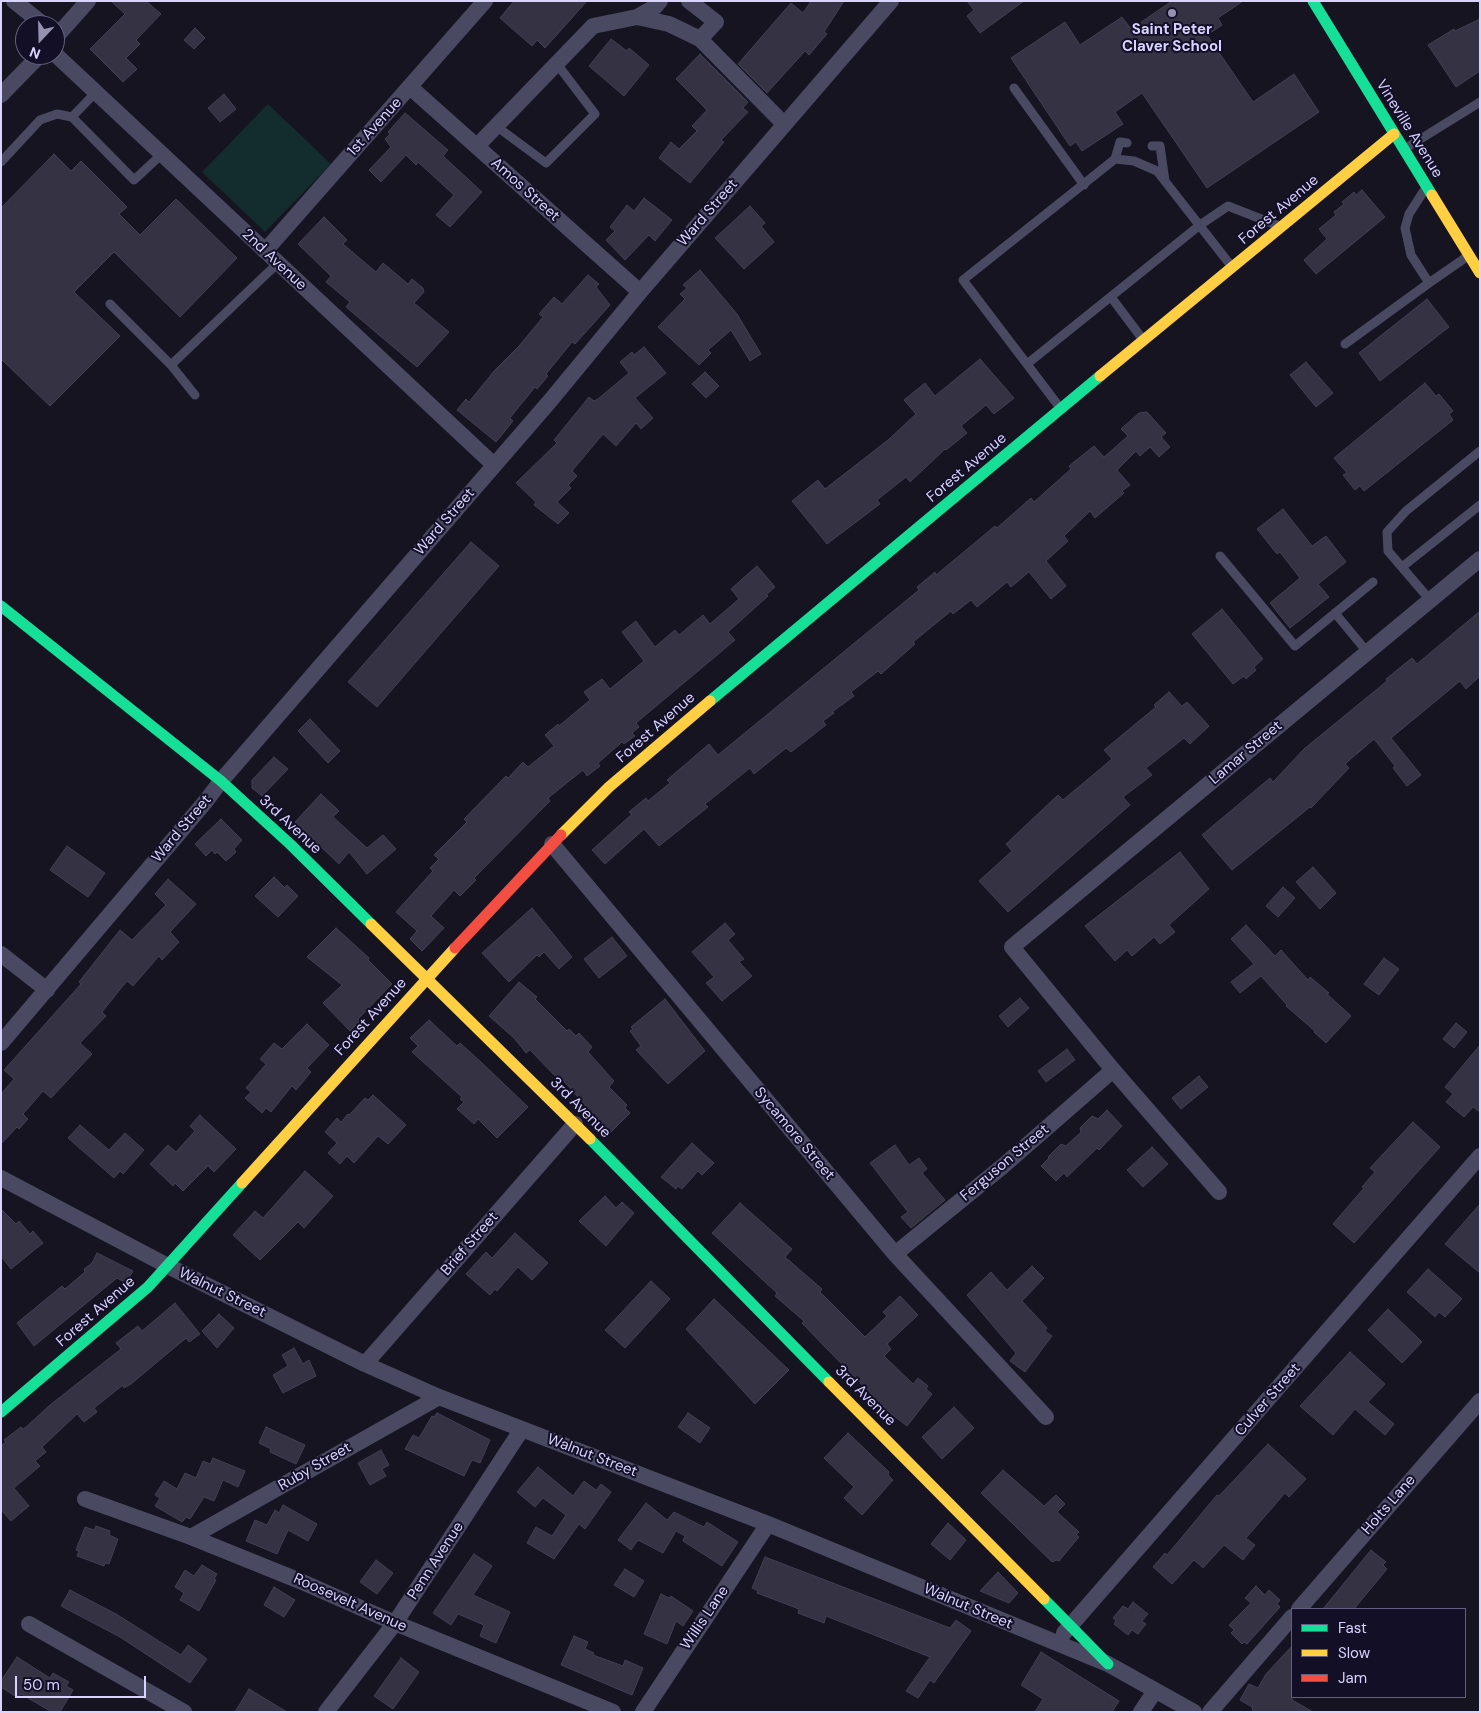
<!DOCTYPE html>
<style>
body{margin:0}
#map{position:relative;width:1481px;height:1713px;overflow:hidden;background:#161421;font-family:"DM Sans",sans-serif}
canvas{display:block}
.frame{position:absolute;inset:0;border:2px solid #d9d4ff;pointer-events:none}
.legend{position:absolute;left:1291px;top:1608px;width:175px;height:90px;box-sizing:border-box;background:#130f26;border:1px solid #625e7d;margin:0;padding:6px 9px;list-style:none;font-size:15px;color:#d9d4ff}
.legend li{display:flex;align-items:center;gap:10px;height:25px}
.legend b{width:25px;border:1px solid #625e7d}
.north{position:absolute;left:15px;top:15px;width:50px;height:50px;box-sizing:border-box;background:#130f26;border:1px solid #625e7d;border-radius:50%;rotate:201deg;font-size:14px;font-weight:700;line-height:20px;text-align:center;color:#d9d4ff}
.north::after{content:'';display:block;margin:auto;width:18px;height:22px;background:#9591b1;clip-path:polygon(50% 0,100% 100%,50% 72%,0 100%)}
.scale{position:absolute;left:15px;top:1676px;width:131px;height:22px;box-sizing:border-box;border:2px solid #d9d4ff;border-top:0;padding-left:6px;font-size:15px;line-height:18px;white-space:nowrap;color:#d9d4ff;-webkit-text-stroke:4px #130f26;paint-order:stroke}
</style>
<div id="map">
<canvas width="1481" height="1713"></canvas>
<div class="frame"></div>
<ul class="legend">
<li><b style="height:6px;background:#16e098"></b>Fast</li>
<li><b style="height:6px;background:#ffcf43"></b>Slow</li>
<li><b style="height:6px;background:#f24e42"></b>Jam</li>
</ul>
<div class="north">N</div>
<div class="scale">50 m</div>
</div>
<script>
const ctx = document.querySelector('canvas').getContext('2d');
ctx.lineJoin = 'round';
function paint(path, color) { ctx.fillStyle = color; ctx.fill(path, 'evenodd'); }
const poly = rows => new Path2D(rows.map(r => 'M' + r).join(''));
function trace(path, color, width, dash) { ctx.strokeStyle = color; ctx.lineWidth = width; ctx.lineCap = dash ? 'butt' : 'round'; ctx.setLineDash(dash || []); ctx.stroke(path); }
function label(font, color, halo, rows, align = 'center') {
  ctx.font = font + ' "DM Sans",sans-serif'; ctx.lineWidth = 4; ctx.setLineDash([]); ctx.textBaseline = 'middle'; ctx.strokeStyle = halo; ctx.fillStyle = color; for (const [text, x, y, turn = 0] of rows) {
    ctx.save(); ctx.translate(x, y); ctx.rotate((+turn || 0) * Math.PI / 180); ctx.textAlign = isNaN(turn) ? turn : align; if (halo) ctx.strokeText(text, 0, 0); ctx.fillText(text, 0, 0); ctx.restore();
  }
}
paint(poly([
 [268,104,331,164,265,232,202,172]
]), '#132c2d');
const building = poly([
 [111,1,146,1,161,14,136,40,140,44,126,58,137,69,123,82,90,49,125,14,111,1],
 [514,1,587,1,545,48,537,40,532,46,500,18,514,1],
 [811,1,844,1,824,32,827,34,809,55,805,51,767,93,738,64,791,3,803,13,811,1],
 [967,1,1024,1,980,33,967,16,974,10,967,1],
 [1172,1,1243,1,1218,18,1222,25,1207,35,1253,102,1294,74,1319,112,1207,188,1142,93,1115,112,1123,124,1082,151,1076,142,1070,146,1011,58,1065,22,1080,45,1122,17,1131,29,1172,1],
 [1480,19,1480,71,1456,87,1428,45,1454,29,1455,31,1480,19],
 [195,28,205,38,194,49,184,40,195,28],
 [611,39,627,51,629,48,649,65,624,96,589,66,611,39],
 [700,54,748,102,743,108,748,112,721,140,724,142,690,183,659,158,671,142,679,149,697,131,692,126,707,110,676,79,700,54],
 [224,94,236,109,220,122,208,108,224,94],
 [405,113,448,150,443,156,482,192,450,227,436,215,454,195,418,162,416,165,406,155,381,182,369,170,391,147,385,139,390,134,388,132,405,113],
 [54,154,71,171,81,161,127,207,119,214,140,235,176,199,237,258,180,317,114,252,74,292,120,336,50,406,1,359,1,208,54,154],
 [1362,190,1385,217,1316,274,1304,260,1327,239,1319,229,1336,215,1334,212,1344,204,1342,202,1354,192,1356,195,1362,190],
 [644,198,672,220,655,241,649,235,625,260,606,240,615,231,610,227,627,205,634,211,644,198],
 [750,206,765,223,761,226,774,242,744,269,715,238,750,206],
 [324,217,347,240,343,244,376,272,383,263,408,284,412,279,423,288,424,292,414,303,449,332,417,367,346,307,350,302,326,282,331,276,298,244,324,217],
 [700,270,737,314,761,354,750,361,731,330,708,350,711,353,699,365,658,327,685,299,680,294,687,288,683,285,700,270],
 [588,275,599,284,596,287,610,305,575,344,572,342,546,374,548,376,537,389,535,387,510,418,513,421,496,442,457,410,466,399,469,402,494,371,519,346,543,317,539,314,554,297,562,304,588,275],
 [1427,299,1449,327,1380,381,1359,353,1427,299],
 [644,347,666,373,635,398,653,418,641,429,636,423,616,446,603,434,572,471,577,476,568,485,571,488,557,502,569,513,558,524,534,505,536,502,516,483,557,443,554,440,589,397,594,401,598,399,629,373,620,362,632,352,634,355,644,347],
 [980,359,1014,398,994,414,986,405,961,426,967,433,946,450,945,449,910,482,906,477,877,500,880,504,827,544,792,501,818,480,825,489,888,440,916,414,904,400,925,383,935,396,980,359],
 [1306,362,1333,393,1316,407,1290,375,1306,362],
 [705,372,719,386,706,398,692,384,705,372],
 [1425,383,1436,396,1439,394,1453,411,1449,414,1453,420,1364,491,1360,486,1355,490,1343,475,1347,473,1334,458,1425,383],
 [1147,412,1166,433,1161,437,1170,447,1159,457,1150,447,1140,456,1136,451,1117,470,1130,485,1122,491,1124,493,1095,518,1090,511,1064,536,1068,541,1046,561,1066,586,1051,599,1029,572,1011,587,1007,582,977,607,971,600,953,614,951,611,913,642,915,644,881,674,878,671,851,692,854,696,832,712,834,713,823,721,826,725,791,752,786,748,754,774,750,768,705,804,708,807,659,846,644,829,605,864,592,850,632,814,629,812,646,798,648,801,670,783,667,780,709,744,718,755,919,590,917,587,935,572,936,575,995,526,997,528,1031,498,1034,502,1071,469,1069,466,1094,446,1104,457,1128,436,1121,429,1139,413,1147,412],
 [1283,509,1312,546,1326,536,1346,562,1318,584,1329,597,1290,628,1270,603,1300,578,1280,552,1277,554,1257,529,1283,509],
 [471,542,499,566,377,707,348,682,471,542],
 [757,566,775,587,766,595,768,596,728,632,735,640,636,723,639,727,632,733,635,736,624,744,622,742,598,763,600,766,587,776,583,770,548,798,550,801,474,878,476,880,460,896,454,890,431,916,444,928,422,951,410,939,417,931,396,912,433,871,430,868,439,859,434,855,467,822,464,819,506,776,508,778,523,762,528,767,554,746,545,735,558,724,559,726,590,700,584,692,602,679,610,689,644,661,622,632,636,621,655,647,675,630,679,635,703,615,710,624,739,599,731,589,757,566],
 [1222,609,1263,659,1254,667,1256,670,1246,679,1244,676,1233,684,1192,634,1222,609],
 [1480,611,1480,676,1466,689,1460,681,1391,738,1421,775,1407,786,1393,768,1395,766,1374,739,1345,764,1349,768,1311,808,1310,807,1232,870,1202,835,1270,778,1273,782,1304,749,1387,681,1386,679,1412,658,1417,664,1480,611],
 [1169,692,1182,706,1187,702,1209,726,1190,744,1184,738,1146,768,1152,775,1123,797,1130,805,1008,912,979,881,1012,851,1006,844,1058,795,1063,800,1112,759,1104,750,1156,707,1154,705,1169,692],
 [310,719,340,751,328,763,298,731,310,719],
 [274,757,288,769,262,796,252,788,252,780,274,757],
 [321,794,339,811,333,817,367,848,383,835,396,849,367,874,349,852,339,864,295,822,321,794],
 [221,819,242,840,234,849,236,852,226,861,217,852,215,854,212,850,206,856,195,844,221,819],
 [67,846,105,873,88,897,50,870,67,846],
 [1180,852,1209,889,1169,925,1175,932,1160,944,1154,937,1132,956,1127,950,1115,961,1085,926,1180,852],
 [1313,867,1336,893,1320,909,1296,882,1313,867],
 [274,877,285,888,287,885,298,896,278,917,255,896,274,877],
 [168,879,196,904,170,932,179,942,162,960,159,956,133,986,127,981,102,1012,106,1016,80,1043,92,1054,51,1098,43,1091,23,1114,28,1119,19,1129,17,1127,1,1144,1,1094,14,1079,4,1070,81,984,79,982,120,930,132,940,166,905,155,894,168,879],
 [1283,887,1295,898,1278,917,1266,906,1283,887],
 [532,908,572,957,559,969,544,952,539,957,537,955,509,982,482,953,532,908],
 [725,923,735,934,728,940,744,959,739,962,752,976,722,1001,706,983,714,977,692,952,725,923],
 [1246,925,1275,956,1281,950,1308,980,1310,977,1329,993,1327,994,1351,1016,1326,1043,1314,1032,1315,1031,1286,1006,1287,1005,1261,976,1240,993,1231,982,1254,964,1231,939,1246,925],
 [336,928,369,958,368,960,392,984,358,1019,360,1021,350,1031,323,1003,342,985,307,957,336,928],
 [612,937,627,956,599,978,584,959,612,937],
 [1384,958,1399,969,1379,995,1364,984,1384,958],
 [519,982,537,997,535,999,567,1031,569,1029,576,1036,579,1033,592,1047,588,1052,614,1081,609,1087,627,1105,625,1108,630,1113,610,1133,561,1078,559,1080,530,1050,526,1053,514,1038,489,1016,519,982],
 [1020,998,1029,1008,1008,1027,999,1016,1020,998],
 [665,999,705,1051,668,1084,636,1050,641,1046,630,1031,633,1029,631,1027,665,999],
 [429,1020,457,1046,460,1043,481,1062,528,1107,497,1138,478,1119,474,1124,457,1109,464,1102,460,1099,462,1097,412,1052,418,1046,410,1038,429,1020],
 [1456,1023,1467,1032,1454,1048,1443,1039,1456,1023],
 [307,1024,329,1045,307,1068,311,1072,296,1090,292,1086,271,1112,266,1108,262,1113,245,1098,251,1092,246,1088,266,1064,260,1059,274,1043,282,1049,307,1024],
 [1480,1045,1480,1112,1473,1107,1464,1117,1446,1102,1453,1094,1445,1087,1480,1045],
 [1067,1049,1075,1060,1046,1082,1038,1071,1067,1049],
 [1199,1076,1208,1087,1181,1109,1172,1098,1199,1076],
 [373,1095,406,1125,388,1144,378,1136,354,1163,347,1156,340,1164,328,1153,337,1143,325,1132,337,1118,341,1122,348,1114,349,1115,365,1098,368,1100,373,1095],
 [1107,1110,1122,1126,1099,1150,1097,1148,1067,1177,1064,1173,1056,1181,1041,1166,1049,1158,1048,1157,1061,1144,1066,1146,1081,1132,1080,1128,1092,1116,1098,1119,1107,1110],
 [200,1115,236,1149,214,1172,208,1166,183,1191,175,1183,173,1186,150,1164,168,1145,176,1152,195,1131,190,1126,200,1115],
 [1413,1122,1440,1147,1354,1243,1333,1224,1364,1188,1362,1187,1375,1172,1370,1168,1413,1122],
 [80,1125,109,1150,125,1133,144,1150,123,1174,120,1171,114,1178,68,1138,80,1125],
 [692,1143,714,1163,702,1175,698,1171,682,1189,678,1186,676,1189,661,1177,692,1143],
 [895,1145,909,1165,919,1158,927,1169,922,1173,945,1200,911,1228,901,1217,908,1212,870,1163,895,1145],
 [1152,1147,1168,1164,1143,1187,1127,1170,1152,1147],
 [305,1171,333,1196,304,1228,298,1222,260,1260,233,1235,255,1211,263,1218,305,1171],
 [605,1196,616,1208,622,1202,634,1213,606,1246,579,1221,605,1196],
 [740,1203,792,1249,785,1257,822,1289,820,1292,865,1337,887,1316,883,1312,900,1296,918,1315,887,1344,891,1349,884,1356,913,1384,918,1378,928,1386,926,1389,932,1394,907,1426,890,1413,823,1345,802,1323,804,1321,775,1296,777,1293,712,1233,740,1203],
 [1480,1204,1480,1273,1445,1244,1480,1204],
 [1,1209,16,1224,19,1221,30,1234,33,1231,43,1243,11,1269,1,1256,1,1209],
 [515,1233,548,1263,532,1280,518,1267,497,1291,495,1289,490,1295,466,1274,486,1252,492,1258,515,1233],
 [97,1253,133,1271,126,1283,117,1278,34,1346,17,1323,62,1286,65,1289,85,1272,84,1269,92,1263,97,1253],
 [1032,1266,1044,1278,1022,1301,1047,1328,1045,1331,1052,1336,1025,1372,1010,1361,1016,1353,967,1295,991,1272,1007,1290,1032,1266],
 [1428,1269,1462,1299,1445,1317,1439,1312,1435,1317,1407,1292,1428,1269],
 [651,1281,670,1299,625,1348,605,1330,651,1281],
 [714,1299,789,1370,755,1404,686,1329,714,1299],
 [175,1303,200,1334,189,1342,186,1338,131,1384,124,1388,123,1385,94,1408,97,1412,84,1422,77,1414,42,1447,46,1452,35,1461,40,1466,14,1488,29,1506,11,1521,1,1510,1,1446,6,1442,4,1440,21,1427,23,1429,26,1427,50,1405,121,1349,116,1343,138,1326,142,1331,175,1303],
 [1388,1309,1422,1342,1402,1363,1368,1330,1388,1309],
 [219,1314,234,1328,217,1348,202,1331,219,1314],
 [294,1348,303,1364,309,1360,316,1376,283,1393,273,1375,288,1366,282,1355,294,1348],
 [1350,1352,1385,1384,1368,1402,1394,1424,1385,1435,1355,1409,1333,1435,1300,1406,1350,1352],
 [954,1407,974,1428,942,1459,922,1437,954,1407],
 [437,1413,490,1440,480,1463,472,1460,464,1476,405,1449,413,1435,419,1438,432,1416,434,1417,437,1413],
 [688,1413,710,1428,700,1443,678,1427,688,1413],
 [266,1427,305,1445,296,1464,270,1452,271,1449,259,1443,266,1427],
 [848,1433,889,1472,888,1475,893,1480,862,1515,844,1498,854,1487,824,1458,848,1433],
 [1268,1444,1306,1479,1289,1497,1285,1493,1246,1538,1255,1545,1243,1560,1224,1545,1203,1568,1194,1560,1172,1584,1153,1567,1165,1553,1167,1555,1217,1495,1219,1496,1268,1444],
 [381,1450,389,1465,382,1469,386,1476,370,1485,358,1463,381,1450],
 [213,1458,245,1471,238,1487,223,1480,214,1501,204,1497,190,1519,186,1517,182,1522,155,1506,160,1498,155,1495,164,1481,177,1489,185,1473,196,1478,203,1461,210,1464,213,1458],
 [538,1467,573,1496,584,1481,596,1490,601,1484,611,1492,585,1529,579,1524,554,1559,527,1543,536,1527,552,1536,566,1515,543,1498,535,1507,517,1492,538,1467],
 [1003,1470,1044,1506,1056,1495,1065,1504,1057,1512,1079,1532,1076,1535,1079,1537,1059,1561,1057,1560,1052,1562,981,1493,1003,1470],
 [646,1503,667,1520,674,1512,704,1527,707,1522,738,1542,722,1566,683,1541,685,1536,676,1531,663,1553,638,1540,631,1550,618,1540,646,1503],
 [283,1505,317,1524,308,1541,288,1530,277,1554,246,1541,255,1520,267,1525,275,1510,279,1513,283,1505],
 [948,1523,966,1540,950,1560,931,1544,948,1523],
 [96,1526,110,1531,109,1535,118,1539,109,1564,105,1563,104,1566,77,1556,79,1551,76,1550,85,1527,94,1530,96,1526],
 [1371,1550,1386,1562,1383,1565,1387,1569,1354,1609,1323,1609,1371,1550],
 [474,1554,492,1566,473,1595,510,1612,496,1643,480,1636,484,1625,458,1614,451,1625,433,1613,474,1554],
 [765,1557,950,1628,956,1620,971,1631,934,1683,930,1680,918,1698,906,1691,930,1657,826,1616,824,1623,798,1613,799,1609,757,1593,758,1591,752,1588,765,1557],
 [376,1560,393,1573,377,1594,360,1582,376,1560],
 [202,1565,217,1574,214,1579,216,1580,199,1611,180,1600,184,1593,175,1587,185,1570,194,1576,202,1565],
 [625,1569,644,1581,634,1597,614,1585,625,1569],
 [998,1572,1018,1593,1009,1603,980,1591,998,1572],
 [1256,1586,1265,1595,1269,1590,1280,1600,1277,1604,1280,1607,1247,1644,1244,1642,1242,1644,1231,1633,1234,1630,1229,1625,1251,1603,1245,1598,1256,1586],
 [274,1587,295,1600,284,1617,264,1605,274,1587],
 [70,1590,116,1614,181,1655,188,1645,207,1659,190,1683,120,1637,61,1606,70,1590],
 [661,1594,669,1598,671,1596,693,1611,683,1626,676,1621,667,1644,644,1634,661,1594],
 [1133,1602,1148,1614,1142,1621,1146,1624,1138,1634,1132,1630,1128,1635,1114,1624,1116,1620,1113,1618,1123,1606,1128,1609,1133,1602],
 [574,1636,588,1642,585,1649,594,1653,593,1655,623,1666,625,1660,643,1668,632,1695,561,1665,574,1636],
 [1292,1646,1292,1700,1313,1712,1253,1712,1252,1707,1240,1700,1249,1684,1258,1688,1266,1674,1292,1646],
 [1041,1652,1119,1701,1112,1712,1035,1712,1043,1699,1021,1685,1041,1652],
 [17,1657,50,1678,53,1673,69,1682,66,1686,73,1690,60,1712,52,1712,21,1694,18,1698,1,1687,1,1681,17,1657],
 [401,1658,419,1672,393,1709,374,1696,401,1658],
 [249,1689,287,1712,235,1712,249,1689]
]);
paint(building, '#343243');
trace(building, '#433f54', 1);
trace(poly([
 [1014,88,1084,185],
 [96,92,72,117,134,180,162,154],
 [496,126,546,163,595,114,557,64],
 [1152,146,1160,146,1165,181],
 [1406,148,1480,102],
 [1115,159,1120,142,1127,143],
 [1,162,40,120,57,114,72,117],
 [1425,189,1409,214,1405,228,1411,255,1429,283,1468,256],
 [1111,297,1144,341],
 [110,304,171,365,278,263],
 [1345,344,1429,283],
 [1027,364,1200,225,1228,206,1279,226],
 [171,365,195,395],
 [1061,409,963,280,1115,159,1134,161,1157,171,1232,267],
 [1220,556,1295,646,1373,582],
 [1402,567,1480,505],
 [1430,600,1388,551,1387,532,1406,511,1480,451],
 [1335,613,1368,653]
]), '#4a4962', 9);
trace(poly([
 [14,1,44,25],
 [689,1,716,22,700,39],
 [637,17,655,7,660,1],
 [55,38,88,1],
 [55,54,494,465],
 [410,87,640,292],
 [1,95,40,55],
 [477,146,593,26,637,17,669,24,700,39,784,124],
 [265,251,485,1],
 [552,844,895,1254,1046,1417],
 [1,954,47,990],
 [1,1043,206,801,221,781,550,401,640,292,891,1],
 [1,1178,166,1265,365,1364,439,1397,768,1524,1108,1664,1194,1712],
 [1219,1192,1113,1070,1012,947,1480,559],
 [895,1254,1003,1166,1113,1070],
 [365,1364,575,1124],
 [85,1499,191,1537,300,1581,395,1623,613,1712],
 [191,1537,439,1397],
 [1299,1609,1480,1401],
 [29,1624,184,1712],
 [1064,1633,1480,1156],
 [326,1712,395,1623,522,1429],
 [643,1712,768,1524],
 [1141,1712,1155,1691],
 [1210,1712,1292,1617]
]), '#4a4962', 16);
trace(poly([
 [1313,1,1432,195],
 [1,606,221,781,290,844,371,924],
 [710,701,1100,376],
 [590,1139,829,1382],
 [1,1412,148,1287,242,1183],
 [1044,1599,1108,1664]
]), '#16e098', 11);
trace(poly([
 [1432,195,1480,273],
 [1100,376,1394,134],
 [561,835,609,787,710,701],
 [371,924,590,1139],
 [242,1183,455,948],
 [829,1382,1044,1599]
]), '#ffcf43', 11);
trace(poly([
 [455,948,561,835]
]), '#f24e42', 11);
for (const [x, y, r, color] of [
 [1172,13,5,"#9591b1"]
]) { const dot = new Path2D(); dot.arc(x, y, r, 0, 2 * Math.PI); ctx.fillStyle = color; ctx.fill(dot); trace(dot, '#130f26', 2); }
label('bold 15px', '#d9d4ff', '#130f26', [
 ["Saint Peter",1172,30],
 ["Claver School",1172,47]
]);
label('15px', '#d9d4ff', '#130f26', [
 ["1st Avenue",375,127,-48],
 ["Vineville Avenue",1409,129,58],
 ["Amos Street",525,190,42],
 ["Forest Avenue",1279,210,-40],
 ["Ward Street",708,213,-49],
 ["2nd Avenue",274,260,43],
 ["Forest Avenue",967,468,-40],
 ["Ward Street",445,522,-49],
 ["Forest Avenue",656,728,-41],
 ["Lamar Street",1246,753,-40],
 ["3rd Avenue",290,825,43],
 ["Ward Street",182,829,-50],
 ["Forest Avenue",371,1017,-48],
 ["3rd Avenue",580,1108,45],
 ["Sycamore Street",794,1134,50],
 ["Ferguson Street",1005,1163,-40],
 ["Brief Street",470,1244,-49],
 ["Walnut Street",222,1293,26],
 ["Forest Avenue",96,1312,-41],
 ["3rd Avenue",865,1396,45],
 ["Culver Street",1268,1400,-49],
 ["Walnut Street",592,1456,21],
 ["Ruby Street",315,1467,-30],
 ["Holts Lane",1389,1505,-49],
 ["Penn Avenue",436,1561,-57],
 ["Roosevelt Avenue",350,1603,24],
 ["Walnut Street",968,1607,23],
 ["Willis Lane",705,1618,-56]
]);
</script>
